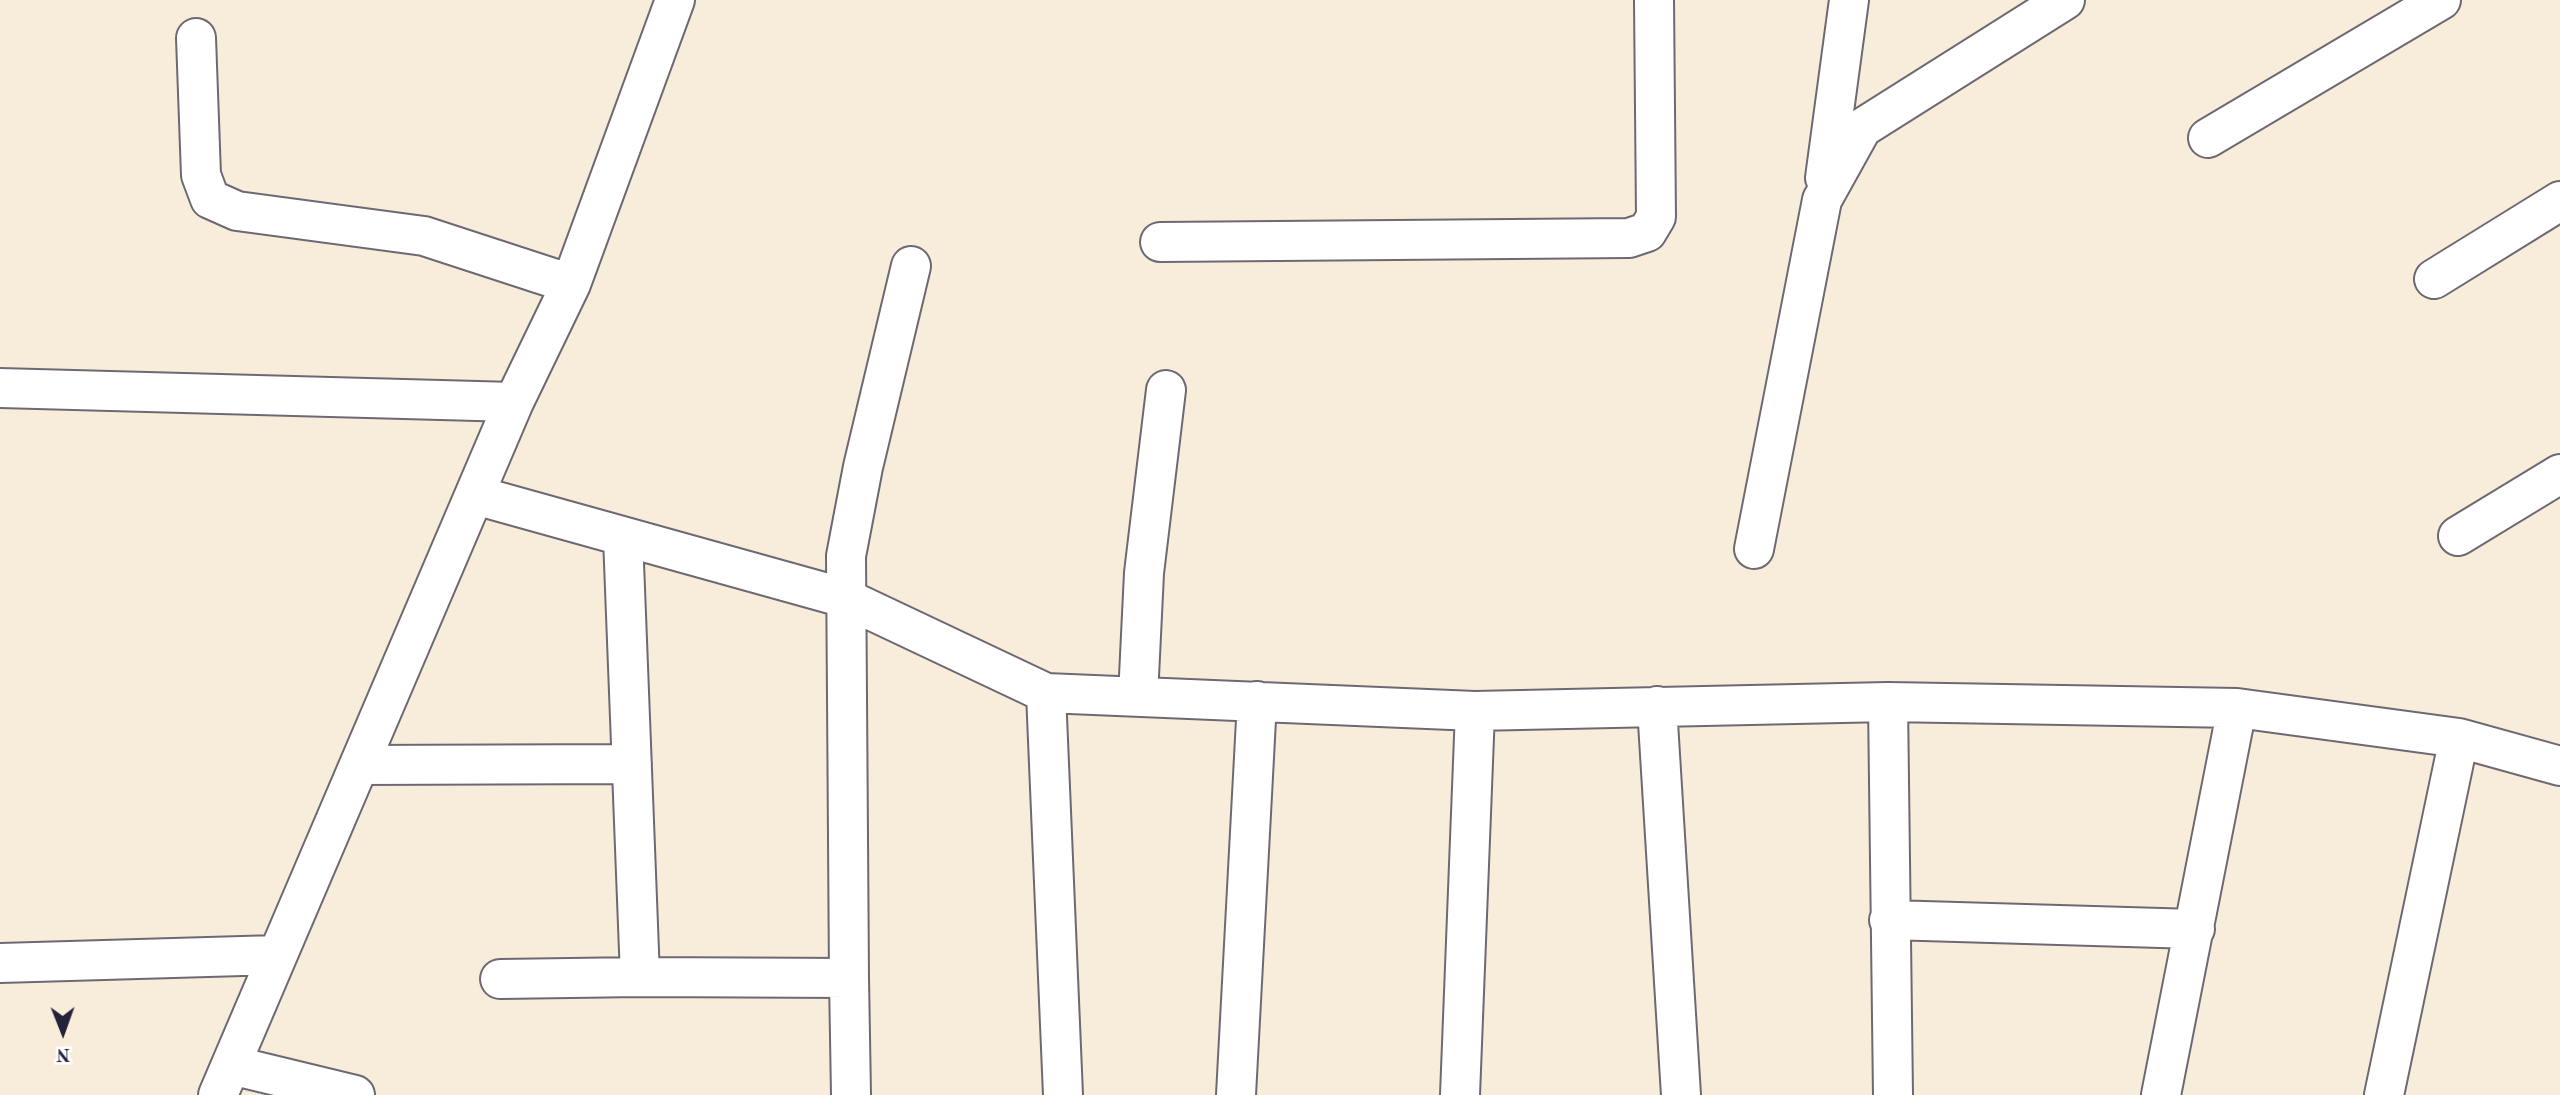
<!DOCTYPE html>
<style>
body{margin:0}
#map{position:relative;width:2560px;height:1095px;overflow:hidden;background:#f8ecdb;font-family:"Old Standard TT",serif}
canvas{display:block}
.north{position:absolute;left:28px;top:997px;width:70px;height:70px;-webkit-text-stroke:5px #fff;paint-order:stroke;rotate:179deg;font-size:19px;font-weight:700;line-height:28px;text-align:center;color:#22223b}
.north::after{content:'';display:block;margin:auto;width:24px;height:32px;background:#22223b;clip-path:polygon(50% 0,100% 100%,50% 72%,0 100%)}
</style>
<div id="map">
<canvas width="2560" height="1095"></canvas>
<div class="north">N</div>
</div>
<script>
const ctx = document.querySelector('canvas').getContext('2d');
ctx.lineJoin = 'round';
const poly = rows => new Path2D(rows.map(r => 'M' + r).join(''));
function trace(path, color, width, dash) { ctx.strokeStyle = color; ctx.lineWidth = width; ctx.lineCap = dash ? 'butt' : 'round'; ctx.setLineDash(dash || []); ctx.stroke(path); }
const minor = poly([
 [196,38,201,175,210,199,237,211,424,236,571,284],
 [2208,138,2441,0],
 [1825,178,1849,0],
 [1160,242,1629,238,1647,232,1656,217,1654,0],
 [2434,279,2560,201],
 [0,388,514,402],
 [475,495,845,598,1046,693,1475,711,1888,702,2237,708,2459,738,2560,766],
 [2458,536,2560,474],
 [623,537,640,977,849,978,846,556,863,467,911,266],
 [1754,549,1822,200,1862,128,2065,0],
 [1046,693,1063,1095],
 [1138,697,1144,573,1166,390],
 [1888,702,1893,1095],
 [1657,706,1681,1095],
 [360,765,632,764],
 [1889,920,2195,929],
 [0,963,277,955],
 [849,978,851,1095],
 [500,979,640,977],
 [231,1065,355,1095],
 [218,1095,514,402,571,284,675,0],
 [1236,1095,1257,701],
 [1460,1095,1475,711],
 [2161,1095,2237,708],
 [2384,1095,2459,738]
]);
trace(minor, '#6d6973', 42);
trace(minor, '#fff', 38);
</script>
